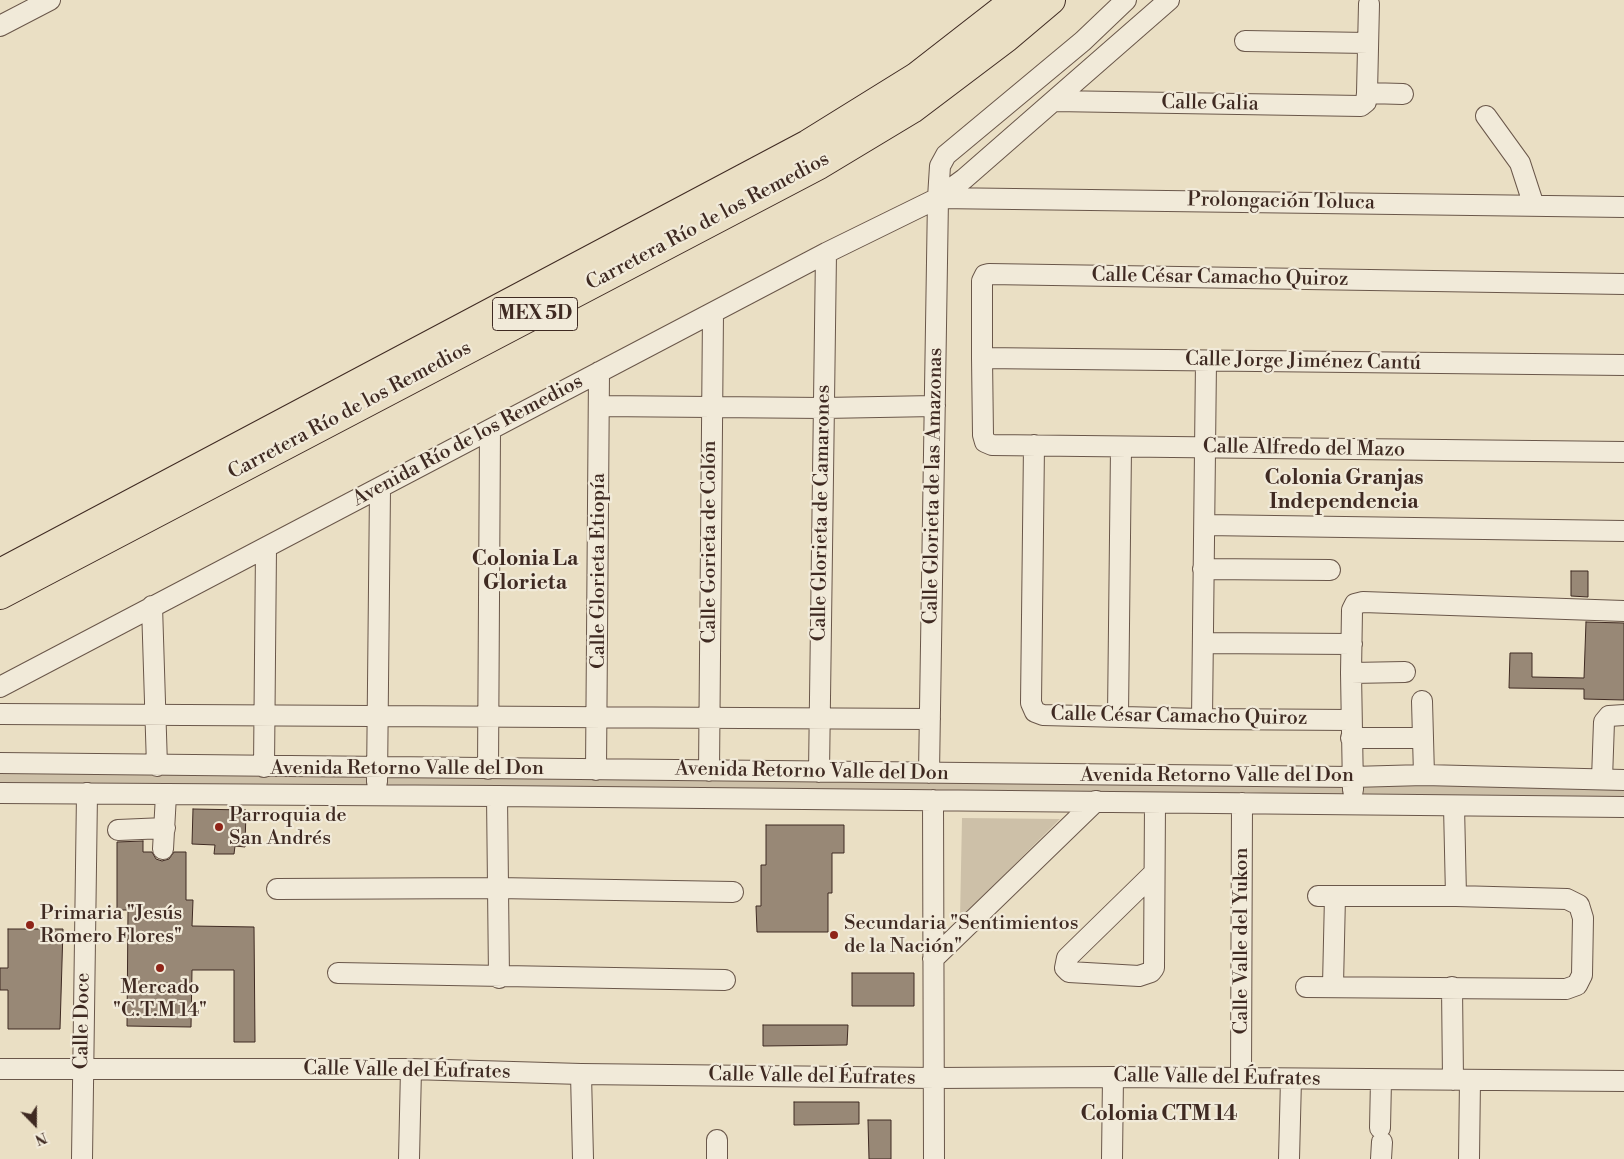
<!DOCTYPE html>
<meta charset="utf-8">
<style>
body{margin:0}
#map{position:relative;width:1624px;height:1159px;overflow:hidden;background:#eadfc4;font-family:"Libre Bodoni",serif}
canvas{display:block}
.north{position:absolute;left:10px;top:1099px;width:50px;height:50px;-webkit-text-stroke:4px #f1ead9;paint-order:stroke;rotate:158deg;font-size:14px;font-weight:700;line-height:20px;text-align:center;color:#3f2a22}
.north::after{content:'';display:block;margin:auto;width:18px;height:22px;background:#3f2a22;clip-path:polygon(50% 0,100% 100%,50% 72%,0 100%)}
</style>
<div id="map">
<canvas width="1624" height="1159"></canvas>
<div class="north">N</div>
</div>
<script>
const ctx = document.querySelector('canvas').getContext('2d');
ctx.lineJoin = 'round';
function paint(path, color) { ctx.fillStyle = color; ctx.fill(path, 'evenodd'); }
const poly = rows => new Path2D(rows.map(r => 'M' + r).join(''));
function trace(path, color, width, dash) { ctx.strokeStyle = color; ctx.lineWidth = width; ctx.lineCap = dash ? 'butt' : 'round'; ctx.setLineDash(dash || []); ctx.stroke(path); }
function label(font, color, halo, rows, align = 'center') {
  ctx.font = font + ' "Libre Bodoni",serif'; ctx.lineWidth = 4.5; ctx.setLineDash([]); ctx.textBaseline = 'middle'; ctx.strokeStyle = halo; ctx.fillStyle = color; for (const [text, x, y, turn = 0] of rows) {
    ctx.save(); ctx.translate(x, y); ctx.rotate((+turn || 0) * Math.PI / 180); ctx.textAlign = isNaN(turn) ? turn : align; if (halo) ctx.strokeText(text, 0, 0); ctx.fillText(text, 0, 0); ctx.restore();
  }
}
paint(poly([
 [0,767,1624,784,1624,799,0,784],
 [962,818,1060,819,960,919]
]), '#cdc0a8');
const building = poly([
 [1571,571,1588,571,1588,597,1571,596,1571,571],
 [1586,622,1624,623,1624,700,1584,699,1584,689,1509,688,1510,653,1532,653,1532,677,1584,678,1586,622],
 [193,809,246,810,245,847,235,846,234,854,214,854,215,845,192,844,193,809],
 [766,825,844,825,844,853,832,853,832,893,828,893,828,932,757,932,756,906,761,906,761,865,766,865,766,825],
 [143,841,143,852,152,852,156,859,162,861,169,859,174,852,186,852,186,900,193,900,192,926,254,927,255,1042,234,1042,234,970,192,970,191,1027,127,1026,128,910,117,910,117,842,143,841],
 [8,929,63,929,60,1029,8,1029,8,990,0,990,0,968,8,968,8,929],
 [852,973,914,973,914,1006,852,1006,852,973],
 [763,1025,848,1025,847,1045,763,1046,763,1025],
 [794,1102,859,1102,859,1124,794,1125,794,1102],
 [868,1120,891,1120,891,1159,869,1159,868,1120]
]);
paint(building, '#988876');
trace(building, '#3f2a22', 1);
const minor = poly([
 [0,26,50,0],
 [1245,41,1368,43],
 [1367,93,1403,94],
 [1054,101,1361,106,1366,102,1367,93,1369,4],
 [1486,116,1520,163,1534,206],
 [938,198,1624,207],
 [1624,284,989,274,985,275,982,281,982,358,983,435,985,442,992,445,1624,452],
 [982,358,1624,365],
 [600,406,823,408,935,406],
 [1034,445,1031,703,1035,712,1043,715,1202,719,1351,720],
 [1205,525,1624,531],
 [1203,569,1330,570],
 [152,606,157,766],
 [1203,643,1352,644],
 [1351,673,1405,672],
 [0,687,826,253,938,198,964,179,1169,0],
 [1422,701,1424,775],
 [0,714,930,719],
 [1118,715,1121,448],
 [1202,719,1206,361],
 [1351,738,1423,738],
 [0,763,1352,777,1424,775,1624,780],
 [264,767,266,548],
 [488,769,490,430],
 [596,770,599,372],
 [709,771,713,313],
 [819,772,826,253],
 [929,773,938,198,940,166,946,155,1083,41,1126,0],
 [1602,779,1604,722,1609,716,1624,715],
 [377,782,380,489],
 [1353,790,1351,673,1352,610,1355,604,1363,602,1624,611],
 [0,793,497,796,1624,807],
 [497,796,499,978],
 [933,800,934,1159],
 [1454,806,1456,896],
 [118,830,165,828],
 [163,849,166,795],
 [1154,873,1067,958,1065,968,1069,972,1139,976,1151,972,1154,968,1155,803],
 [277,889,497,888,733,892],
 [933,959,1096,801],
 [338,973,725,980],
 [1333,985,1335,896],
 [1306,987,1566,989,1577,985,1582,975,1583,918,1579,905,1567,899,1456,896,1318,896],
 [1452,987,1453,1080],
 [0,1069,411,1069,581,1074,935,1078,1113,1077,1624,1081],
 [581,1074,583,1159],
 [1241,1078,1242,803],
 [1380,1128,1381,1080],
 [82,1159,87,793],
 [409,1159,411,1069],
 [717,1159,717,1140],
 [1112,1159,1113,1077],
 [1289,1159,1291,1079],
 [1381,1159,1382,1142],
 [1469,1159,1470,1080]
]);
const highway = poly([
 [0,573,808,144,916,77,1015,0],
 [0,595,819,165,912,109,1006,38,1051,0]
]);
trace(minor, '#6a574a', 22);
trace(highway, '#3f2a22', 30);
trace(minor, '#f1ead9', 20);
trace(highway, '#eadfc4', 28);
for (const [x, y, r, color] of [
 [219,827,5,"#8f2418"],
 [30,925,5,"#8f2418"],
 [834,935,5,"#8f2418"],
 [160,968,5,"#8f2418"]
]) { const dot = new Path2D(); dot.arc(x, y, r, 0, 2 * Math.PI); ctx.fillStyle = color; ctx.fill(dot); trace(dot, '#f1ead9', 2); }
for (const [x, y, w] of [
 [535,314,85]
]) { const box = new Path2D(); box.roundRect(x - w / 2, y - 16.5, w, 33, 4); ctx.fillStyle = '#f1ead9'; ctx.fill(box); trace(box, '#3f2a22', 1); }
label('bold 19px', '#3f2a22', null, [
 ["MEX 5D",535,314]
]);
label('20px', '#3f2a22', '#f1ead9', [
 ["Calle Galia",1210,104,1],
 ["Prolongación Toluca",1281,202,1],
 ["Carretera Río de los Remedios",708,222,-28],
 ["Calle César Camacho Quiroz",1220,278,1],
 ["Calle Jorge Jiménez Cantú",1303,362,1],
 ["Carretera Río de los Remedios",350,411,-28],
 ["Avenida Río de los Remedios",468,441,-28],
 ["Calle Alfredo del Mazo",1304,449,1],
 ["Calle Glorieta de las Amazonas",934,486,-89],
 ["Calle Glorieta de Camarones",822,513,-89],
 ["Calle Gorieta de Colón",710,542,-90],
 ["Calle Glorieta Etiopía",599,571,-90],
 ["Calle César Camacho Quiroz",1179,717,1],
 ["Avenida Retorno Valle del Don",407,769],
 ["Avenida Retorno Valle del Don",812,772,1],
 ["Avenida Retorno Valle del Don",1217,776],
 ["Calle Valle del Yukon",1242,941,-90],
 ["Calle Doce",83,1021,-89],
 ["Calle Valle del Éufrates",407,1071,1],
 ["Calle Valle del Éufrates",812,1077,1],
 ["Calle Valle del Éufrates",1217,1078,1]
]);
label('20px', '#3f2a22', '#f1ead9', [
 ["Parroquia de",229,816],
 ["San Andrés",229,839],
 ["Primaria \"Jesús",40,914],
 ["Romero Flores\"",40,937],
 ["Secundaria \"Sentimientos",844,924],
 ["de la Nación\"",844,947],
 ["Mercado",160,988,"center"],
 ["\"C.T.M 14\"",160,1011,"center"]
], 'left');
label('bold 21px', '#3f2a22', '#f1ead9', [
 ["Colonia Granjas",1344,479],
 ["Independencia",1344,503],
 ["Colonia La",525,560],
 ["Glorieta",525,584],
 ["Colonia CTM 14",1159,1115]
]);
</script>
